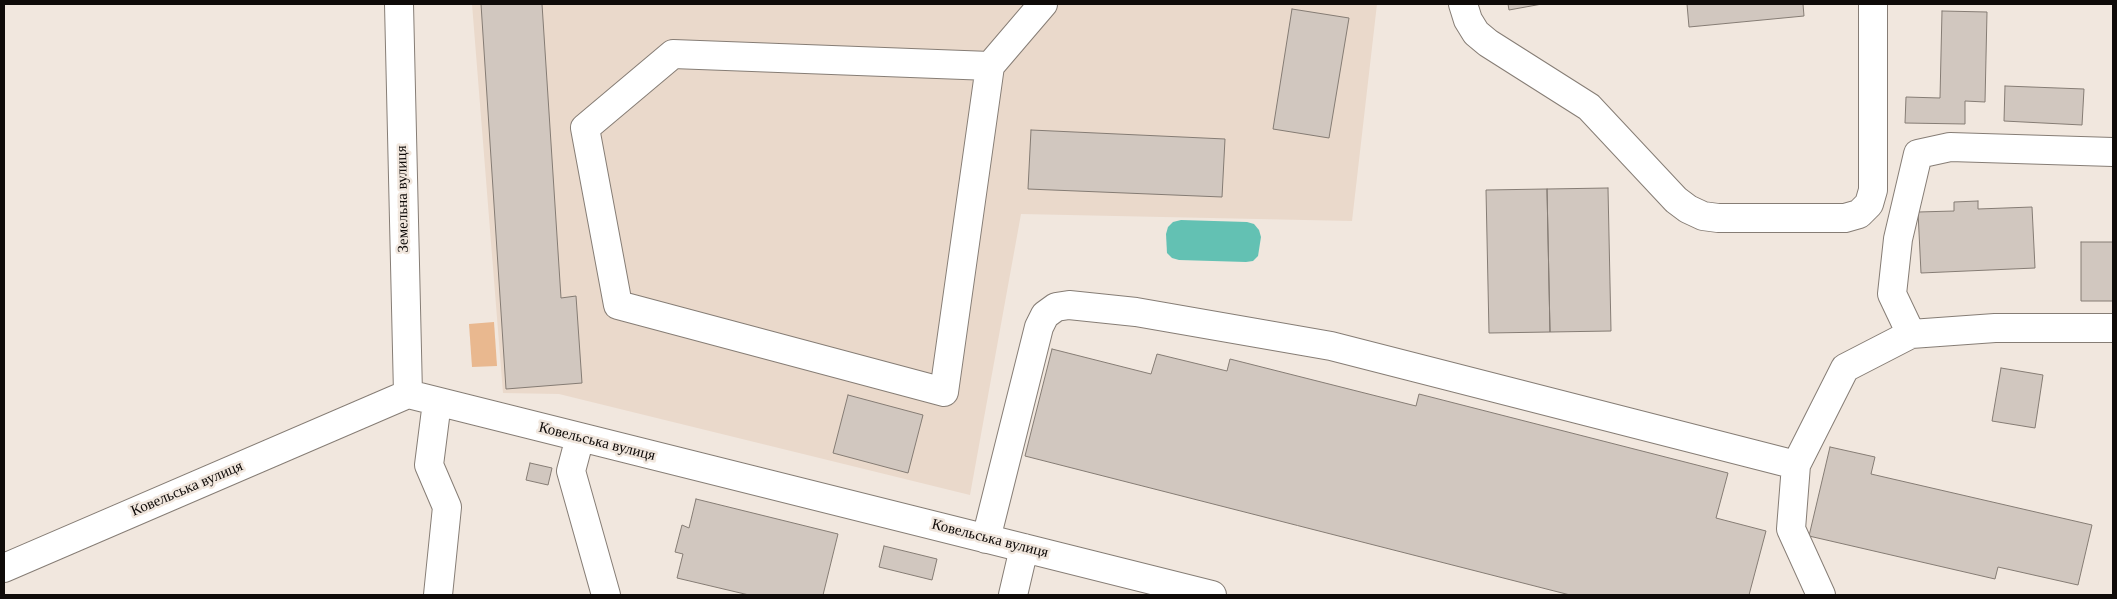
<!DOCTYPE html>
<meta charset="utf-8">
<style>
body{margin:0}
#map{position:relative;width:2117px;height:599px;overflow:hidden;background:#f1e7de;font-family:Georgia,serif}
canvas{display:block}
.frame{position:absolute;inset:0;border:5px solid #0f0b09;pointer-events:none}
</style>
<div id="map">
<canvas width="2117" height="599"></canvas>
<div class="frame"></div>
</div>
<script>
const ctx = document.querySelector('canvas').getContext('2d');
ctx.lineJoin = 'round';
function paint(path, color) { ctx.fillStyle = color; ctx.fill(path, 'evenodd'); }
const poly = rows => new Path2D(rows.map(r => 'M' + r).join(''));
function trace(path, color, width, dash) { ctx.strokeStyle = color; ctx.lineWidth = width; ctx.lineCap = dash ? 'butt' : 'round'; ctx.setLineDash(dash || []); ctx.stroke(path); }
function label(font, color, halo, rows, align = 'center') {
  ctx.font = font + ' Georgia,serif'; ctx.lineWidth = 5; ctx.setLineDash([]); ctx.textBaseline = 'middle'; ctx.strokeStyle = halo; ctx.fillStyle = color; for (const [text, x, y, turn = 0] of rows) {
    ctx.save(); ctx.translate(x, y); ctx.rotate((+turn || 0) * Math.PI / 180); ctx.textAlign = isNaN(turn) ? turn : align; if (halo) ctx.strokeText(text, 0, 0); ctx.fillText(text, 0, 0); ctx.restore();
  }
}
paint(poly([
 [472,4,1377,4,1352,221,1021,214,970,495,559,394,503,393]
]), '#ead9cb');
paint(poly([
 [494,322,497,366,472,367,469,324]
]), '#e9b88f');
paint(poly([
 [1181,220,1247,222,1254,224,1259,230,1261,237,1258,256,1253,261,1246,262,1179,260,1172,258,1167,253,1166,234,1168,227,1173,222]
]), '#63c1b3');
const building = poly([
 [481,4,542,4,561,298,576,296,582,383,506,389,481,4],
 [1508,4,1542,4,1509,10,1508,4],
 [1687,4,1803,4,1804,16,1689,27,1687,4],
 [1292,9,1349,18,1329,138,1273,129,1292,9],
 [1942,11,1987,12,1985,102,1965,101,1965,124,1905,123,1906,97,1940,98,1942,11],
 [2005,86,2084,89,2082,125,2004,121,2005,86],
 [1031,130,1225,139,1222,197,1028,189,1031,130],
 [1608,188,1611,331,1550,332,1547,189,1608,188],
 [1547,189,1550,332,1489,333,1486,190,1547,189],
 [1978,201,1978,209,2032,207,2035,268,1921,273,1918,212,1954,211,1954,202,1978,201],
 [2081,242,2113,242,2113,301,2081,301,2081,242],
 [1052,349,1151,374,1157,354,1227,371,1230,359,1416,406,1419,394,1728,473,1716,518,1766,531,1749,595,1570,595,1025,456,1052,349],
 [2001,368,2043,375,2035,428,1992,421,2001,368],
 [848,395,923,415,908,473,833,453,848,395],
 [1830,447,1875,457,1871,474,2092,525,2078,585,1998,567,1995,579,1809,536,1830,447],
 [530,463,552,468,548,485,526,480,530,463],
 [696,499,838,534,823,595,749,595,677,578,683,554,675,552,682,525,689,528,696,499],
 [884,546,937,559,932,580,879,567,884,546]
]);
paint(building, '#d1c7bf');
trace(building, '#857c74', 1);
const minor = poly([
 [399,4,408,394],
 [1463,4,1468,20,1476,33,1488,43,1589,107,1676,200,1688,209,1703,216,1718,218,1845,218,1859,214,1869,204,1873,190,1873,4],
 [990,66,673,54,585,128,618,305,944,392,990,66,1043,4],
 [1911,334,1892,294,1898,239,1918,154,1950,147,2113,152],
 [437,402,429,465,447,507,438,595],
 [580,437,571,471,606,595],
 [1796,465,1845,368,1911,334,1995,328,2113,328],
 [986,539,1039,327,1045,315,1056,307,1069,305,1136,312,1331,346,1796,465,1791,529,1821,595],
 [4,568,408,394,1212,595],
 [1013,595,1024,548]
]);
trace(minor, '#867d75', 30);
trace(minor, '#fff', 28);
label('15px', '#0f0b09', '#f1e7de', [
 ["Земельна вулиця",403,199,-91],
 ["Ковельська вулиця",597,442,14],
 ["Ковельська вулиця",187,489,-23],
 ["Ковельська вулиця",990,539,14]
]);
</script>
